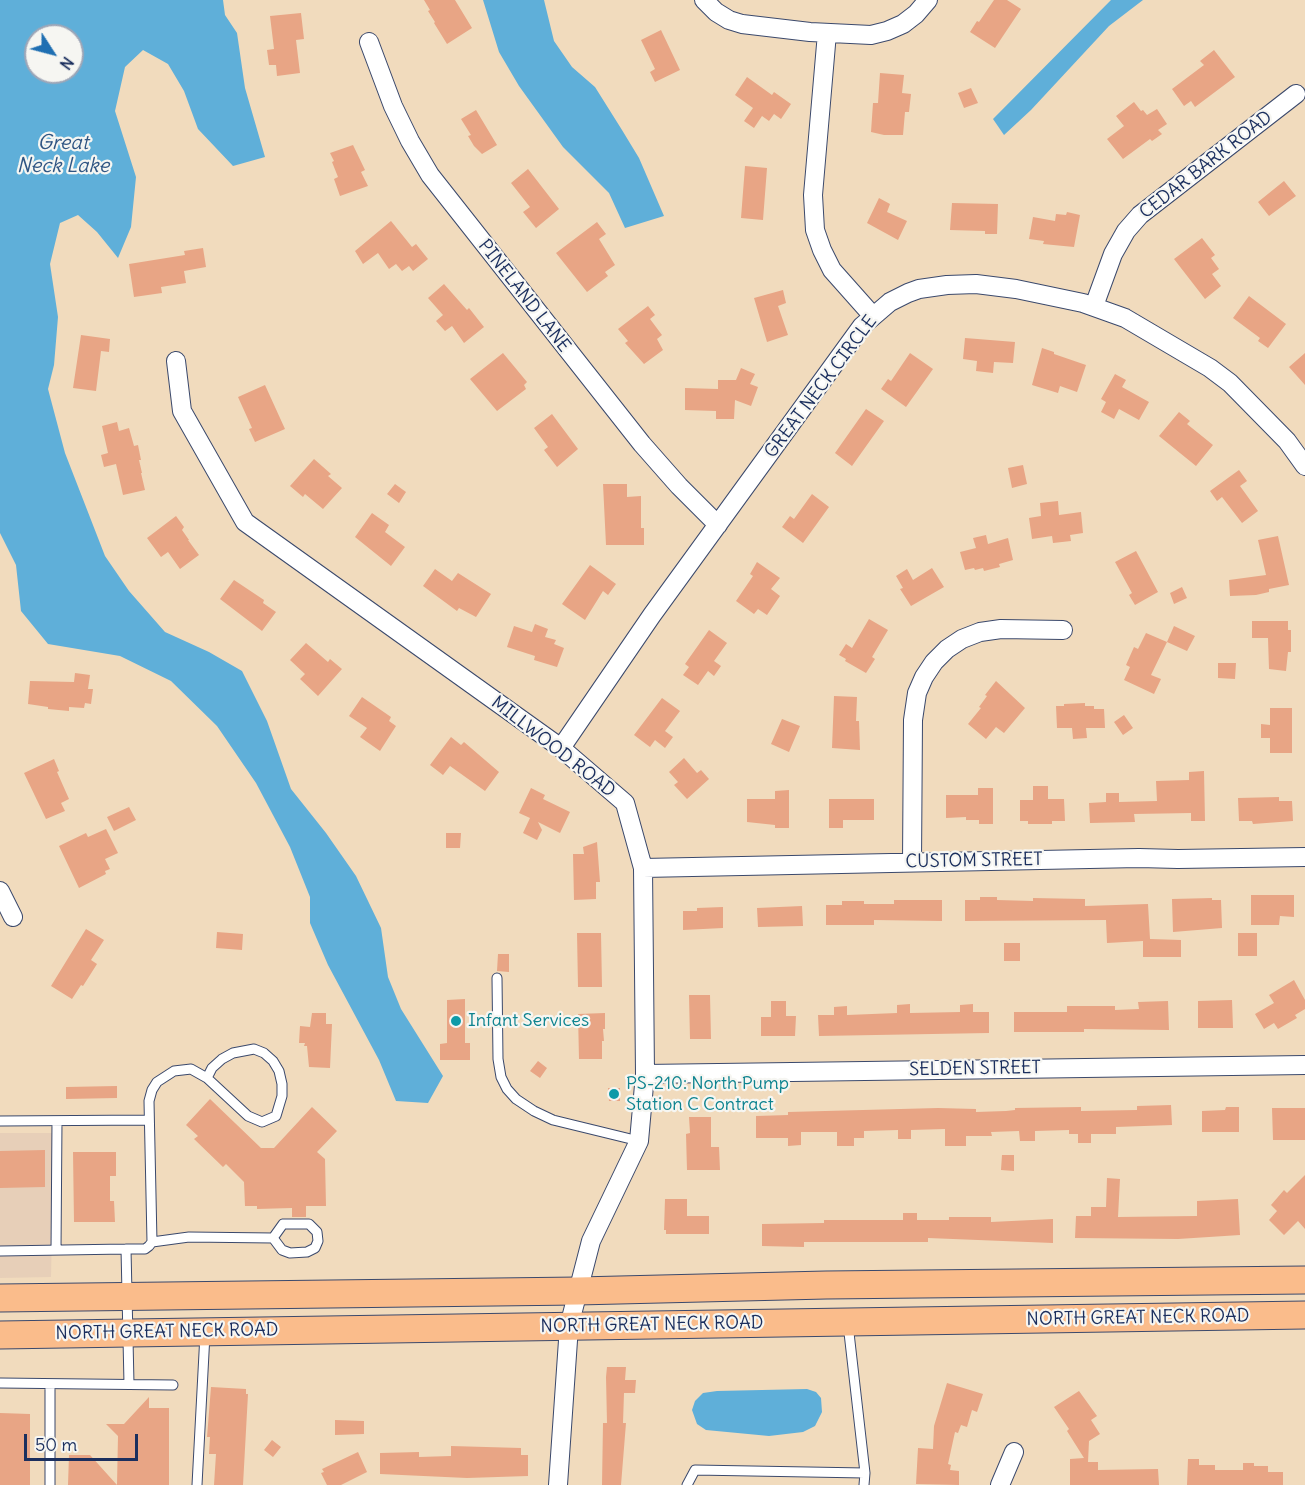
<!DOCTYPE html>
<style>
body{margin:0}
#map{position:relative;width:1305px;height:1485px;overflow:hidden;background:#f1dbbd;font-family:Delius,sans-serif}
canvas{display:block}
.north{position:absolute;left:24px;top:24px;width:60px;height:60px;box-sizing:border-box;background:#f6f6f2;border:2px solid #9ea6b7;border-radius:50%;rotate:126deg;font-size:16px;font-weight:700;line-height:24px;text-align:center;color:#1b2f5e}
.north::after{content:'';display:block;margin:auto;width:21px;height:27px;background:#1f6fb2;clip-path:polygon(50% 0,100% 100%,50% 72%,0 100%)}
.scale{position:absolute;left:24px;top:1434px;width:114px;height:27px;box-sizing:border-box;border:3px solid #1b2f5e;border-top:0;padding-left:8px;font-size:18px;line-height:21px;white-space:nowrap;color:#1b2f5e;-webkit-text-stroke:4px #f6f6f2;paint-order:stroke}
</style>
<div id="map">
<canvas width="1305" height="1485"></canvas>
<div class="north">N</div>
<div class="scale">50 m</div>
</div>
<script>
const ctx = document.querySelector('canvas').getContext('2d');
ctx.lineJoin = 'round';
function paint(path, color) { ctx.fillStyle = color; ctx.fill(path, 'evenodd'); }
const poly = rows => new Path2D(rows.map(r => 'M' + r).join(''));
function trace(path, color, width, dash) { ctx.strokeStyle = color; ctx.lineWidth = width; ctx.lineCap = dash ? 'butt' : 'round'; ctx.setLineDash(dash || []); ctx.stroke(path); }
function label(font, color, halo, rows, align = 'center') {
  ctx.font = font + ' Delius,sans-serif'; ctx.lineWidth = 4.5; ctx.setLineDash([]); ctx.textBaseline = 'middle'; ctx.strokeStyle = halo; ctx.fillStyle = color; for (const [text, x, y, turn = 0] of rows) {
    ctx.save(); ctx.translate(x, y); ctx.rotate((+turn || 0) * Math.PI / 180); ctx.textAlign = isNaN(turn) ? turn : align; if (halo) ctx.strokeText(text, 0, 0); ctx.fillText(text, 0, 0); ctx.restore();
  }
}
paint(poly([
 [0,1133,54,1133,51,1277,0,1278]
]), '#e7cfb8');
paint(poly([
 [0,0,223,0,225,15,237,33,245,88,265,157,233,166,198,129,184,91,168,64,143,50,125,67,115,111,136,177,131,227,118,258,97,232,78,215,60,223,50,264,58,317,54,365,48,389,65,453,105,556,129,591,165,632,209,652,242,671,267,721,291,789,326,833,356,876,381,928,388,977,401,1009,443,1076,428,1103,396,1101,379,1060,328,965,310,923,310,897,290,847,256,783,217,726,171,681,120,656,48,644,21,611,16,565,0,533],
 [36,36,72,36,72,72,36,72],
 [483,0,544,0,554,41,572,67,595,87,622,130,639,158,664,216,625,228,609,193,563,147,519,86,499,52],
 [1111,0,1143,0,1109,26,1031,110,1004,135,993,119],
 [807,1389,816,1392,821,1398,822,1412,815,1426,803,1432,769,1436,706,1430,697,1424,692,1410,695,1401,703,1393,717,1391]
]), '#5fafd9');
paint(poly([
 [424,0,455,0,472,28,447,44,434,23,435,22,428,11,430,10],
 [994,0,1007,0,1021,9,995,48,970,32,977,21,979,22],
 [301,13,304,39,296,40,300,73,277,76,276,65,269,65,267,50,274,49,270,16],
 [661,30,680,70,655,82,650,72,655,69,641,40],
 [1214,50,1235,77,1195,107,1191,101,1184,106,1172,89,1204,65,1200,61],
 [880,73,904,75,902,93,911,94,909,112,905,112,903,135,884,135,871,132,873,103,878,103],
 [747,77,772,95,774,92,791,104,781,119,774,114,769,121,762,116,754,128,744,121,753,108,735,95],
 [971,88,978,103,964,108,958,93],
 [1134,102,1141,111,1143,110,1147,115,1157,109,1167,124,1158,130,1162,134,1152,141,1150,139,1123,159,1107,139,1124,126,1116,116],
 [476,110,497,145,482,154,474,146,468,136,471,135,461,119],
 [353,145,365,170,361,172,368,186,340,196,334,179,338,177,332,162,334,161,330,153],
 [745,166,767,168,763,220,741,218],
 [528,169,559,209,536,228,523,212,530,207,511,183],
 [1284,181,1296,196,1269,216,1258,202],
 [879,198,890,204,887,212,907,221,898,240,867,223],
 [952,203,998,204,997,234,985,234,985,231,950,230],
 [1067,212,1080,215,1074,247,1043,244,1044,241,1029,239,1033,217,1055,221,1056,214,1066,215],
 [391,221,412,247,416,244,428,259,413,271,409,266,402,271,396,264,389,269,378,253,363,264,355,251],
 [597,222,606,234,599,239,615,265,605,272,608,276,587,292,556,253],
 [1202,238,1215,255,1211,258,1219,269,1212,274,1221,286,1205,299,1174,259],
 [203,248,206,267,184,271,186,283,161,287,162,293,134,297,129,264,185,255,184,251],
 [444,284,467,310,469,308,484,327,464,343,452,326,445,331,436,321,443,315,428,298],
 [783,290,786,303,778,306,788,335,767,342,754,298],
 [1249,296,1286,324,1268,348,1258,341,1260,338,1233,318],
 [648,306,655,315,650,319,662,335,657,339,663,350,644,364,625,343,628,341,618,329],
 [81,335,110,339,109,352,101,351,96,391,73,388],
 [965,338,1015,342,1013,363,994,362,993,373,976,371,977,361,963,359],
 [1042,348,1054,352,1054,354,1086,365,1077,392,1060,386,1058,393,1032,385],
 [503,353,527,382,524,385,526,389,497,411,470,379],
 [910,353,933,369,906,407,881,389,888,379,891,381],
 [1305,353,1305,385,1289,367],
 [741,368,755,374,750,384,758,387,751,406,735,400,734,419,716,419,716,411,685,410,685,388,718,389,718,380,736,380],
 [1115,374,1126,380,1122,387,1149,402,1139,420,1119,409,1114,419,1101,412,1106,402,1101,399],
 [265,385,285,429,255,442,249,429,252,428,238,397],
 [866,409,884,421,852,466,835,453],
 [1179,412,1190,421,1187,424,1213,445,1196,466,1159,436],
 [552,414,578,449,557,467,544,450,548,447,534,428],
 [117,422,119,431,129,428,134,446,138,445,141,460,139,460,142,473,141,473,145,490,123,495,116,464,104,467,101,455,108,453,102,426],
 [314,459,331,474,328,476,342,488,323,509,305,494,303,497,290,486],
 [1023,465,1027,484,1012,488,1008,468],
 [1239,470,1247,481,1240,486,1258,511,1242,523,1222,497,1217,501,1210,491],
 [395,484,406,492,399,503,387,494],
 [603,484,627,484,627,497,641,496,641,528,644,528,644,545,606,545],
 [812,494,829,507,803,543,782,527,790,516,794,519],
 [1058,501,1059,515,1081,512,1083,533,1070,535,1071,541,1053,543,1052,536,1032,539,1029,518,1041,516,1040,503],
 [372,513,389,525,385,532,405,547,391,566,355,537],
 [176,516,184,527,182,530,189,540,188,540,199,555,180,569,168,552,161,557,147,538],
 [986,535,988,544,1008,538,1013,560,999,564,1000,567,984,571,983,568,975,570,974,568,965,570,960,552,976,548,973,538],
 [1278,536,1289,585,1269,589,1269,592,1256,595,1230,596,1229,580,1266,575,1258,540],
 [1136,551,1158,592,1135,605,1129,595,1132,593,1115,562],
 [757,562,780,578,771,589,780,596,767,615,758,609,754,614,736,601,753,576,750,574],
 [590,565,616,584,608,595,603,591,585,620,562,604],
 [932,568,944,587,911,606,900,589,903,588,896,576,907,569,913,580],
 [435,569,452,581,458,573,491,594,476,617,459,608,457,611,423,586],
 [234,580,264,600,263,603,276,612,262,631,220,599],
 [1182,587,1187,598,1174,604,1170,593],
 [869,619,888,630,872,657,875,659,866,673,845,661,846,659,839,655,846,644,852,648],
 [1252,621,1288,621,1288,630,1291,630,1291,652,1288,652,1286,671,1269,669,1268,638,1252,638],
 [535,624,548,629,545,637,556,640,554,644,564,648,557,667,534,660,535,656,507,647,514,626,532,632],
 [1174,626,1195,636,1187,651,1167,642],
 [709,630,727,643,714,661,721,666,714,676,708,671,698,685,683,675,689,667,685,664],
 [1146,633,1167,642,1151,675,1161,679,1154,694,1124,680,1130,667,1126,665,1134,647,1138,649],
 [306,643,328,662,330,659,342,669,318,696,300,679,305,674,290,660],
 [1218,663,1236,663,1235,679,1218,678],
 [75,673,90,675,88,689,93,689,91,704,85,703,84,708,69,707,69,711,48,709,48,707,28,704,30,681,74,682],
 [996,681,1025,708,1004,733,996,727,986,739,968,724,981,708,979,707,987,696,985,695],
 [834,696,857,697,856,721,859,721,860,750,832,748],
 [362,697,391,717,389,721,396,726,380,751,360,737,367,728,349,716],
 [662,698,680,711,665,731,673,737,665,748,655,740,650,747,634,735],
 [1085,703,1085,706,1094,706,1094,709,1104,709,1105,728,1086,728,1087,738,1073,739,1072,728,1057,728,1056,706,1064,706,1064,704],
 [1270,708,1292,708,1292,753,1270,753,1270,738,1261,738,1261,724,1270,725],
 [1124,715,1133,728,1123,735,1114,722],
 [782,719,800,726,789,752,771,744],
 [451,737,461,745,464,742,499,772,485,791,450,766,443,775,430,765],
 [684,758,697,773,701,770,709,779,687,799,674,785,678,782,669,772],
 [54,759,59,771,57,772,69,799,61,803,65,811,46,819,24,773],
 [1204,771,1205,821,1191,821,1191,813,1134,814,1135,822,1090,823,1089,803,1106,802,1106,793,1119,793,1119,802,1157,801,1156,781,1189,780,1189,772],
 [1033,786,1048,786,1048,799,1064,799,1065,821,1052,821,1052,824,1028,824,1028,821,1020,821,1020,800,1033,800],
 [531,788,545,795,543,799,570,812,560,833,538,822,542,830,537,840,523,833,530,818,519,813],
 [978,788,993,788,993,824,979,824,979,820,966,820,966,817,946,818,946,795,978,795],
 [789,790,789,828,775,828,775,825,747,822,747,799,775,799,775,791],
 [1279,797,1279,801,1292,801,1293,821,1253,824,1252,821,1239,821,1238,798],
 [829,799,874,799,874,820,843,820,843,828,829,828],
 [129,807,136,820,114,831,107,817],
 [106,829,118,853,105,859,110,869,105,871,106,874,79,888,59,846,86,833,88,837],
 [446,833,461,833,460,848,446,848],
 [597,842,600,882,596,882,596,899,574,900,573,854,584,854,583,847],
 [1251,895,1294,895,1294,917,1280,916,1279,925,1251,925],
 [980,897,997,897,997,900,1033,901,1033,898,1085,899,1085,906,1148,904,1150,939,1181,940,1181,957,1143,957,1143,941,1107,943,1106,920,965,921,965,900,980,900],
 [1212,898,1212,900,1221,900,1222,928,1173,932,1172,899],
 [894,900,942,900,942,921,874,920,874,925,826,925,826,905,842,905,842,901,864,901,864,904,894,904],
 [802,906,803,926,758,927,757,908],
 [723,907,723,928,683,930,683,911,697,911,697,908],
 [86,929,104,940,91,960,97,964,83,986,81,985,72,999,51,986],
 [217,932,243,934,242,950,216,948],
 [577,933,601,933,602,987,578,987],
 [1238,933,1257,933,1257,956,1238,956],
 [1004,943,1020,943,1020,961,1004,961],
 [498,954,509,954,509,972,497,971],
 [1294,980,1305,1000,1305,1009,1295,1015,1297,1018,1278,1029,1274,1023,1264,1029,1255,1014,1274,1003,1269,995],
 [689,995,710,995,711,1039,690,1039],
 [465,999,465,1043,470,1043,470,1060,440,1060,440,1044,447,1043,447,1000],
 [1232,1000,1233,1028,1198,1028,1198,1001],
 [771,1001,786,1001,786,1016,796,1016,795,1036,761,1036,761,1017,771,1017],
 [1168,1001,1169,1030,1084,1029,1084,1032,1014,1032,1014,1012,1067,1012,1067,1006,1115,1006,1115,1010,1139,1009,1138,1002],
 [910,1004,910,1013,960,1012,960,1005,973,1004,973,1012,989,1012,989,1033,819,1036,818,1015,834,1015,834,1007,847,1006,847,1015,897,1013,897,1005],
 [312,1013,326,1013,326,1024,332,1024,330,1068,309,1067,307,1046,304,1046,305,1043,299,1043,300,1026,310,1027],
 [605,1013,605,1029,603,1029,604,1041,602,1041,602,1059,579,1059,578,1014],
 [538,1061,547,1068,540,1078,530,1071],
 [117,1086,117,1098,66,1099,66,1087],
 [608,1088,620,1088,620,1101,609,1101],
 [210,1099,261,1148,274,1148,312,1107,337,1131,317,1152,325,1159,326,1206,306,1206,306,1217,292,1217,292,1208,257,1209,257,1206,245,1206,244,1182,226,1164,223,1167,194,1139,198,1136,186,1125],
 [1171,1105,1172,1125,1116,1127,1116,1134,1091,1134,1091,1143,1078,1143,1078,1134,1069,1134,1069,1130,1035,1131,1035,1141,1020,1141,1019,1131,991,1132,992,1136,966,1136,966,1146,945,1146,945,1129,911,1130,911,1139,898,1139,898,1130,864,1131,864,1138,854,1138,854,1146,837,1146,837,1132,801,1132,801,1145,788,1146,788,1138,756,1138,756,1116,788,1115,788,1112,938,1108,976,1109,976,1112,1006,1111,1015,1110,1015,1108,1081,1107,1081,1111,1137,1110,1137,1106],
 [1226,1107,1239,1107,1239,1132,1202,1132,1202,1111,1225,1110],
 [1272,1108,1305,1108,1305,1140,1273,1140],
 [689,1117,711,1117,711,1147,719,1147,720,1170,687,1170,686,1134,690,1133],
 [45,1150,45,1187,0,1188,0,1151],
 [73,1152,116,1152,116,1176,110,1176,110,1201,114,1201,115,1222,74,1222],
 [1002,1155,1014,1155,1014,1171,1001,1170],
 [1305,1175,1305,1229,1298,1221,1284,1235,1269,1220,1277,1211,1271,1205,1284,1190,1287,1193],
 [1107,1178,1120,1179,1118,1217,1197,1216,1197,1201,1238,1199,1240,1235,1178,1239,1075,1238,1076,1216,1091,1216,1091,1207,1106,1207],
 [665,1199,687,1199,687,1216,709,1216,709,1234,666,1234,666,1230,664,1230],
 [903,1213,917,1213,917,1220,949,1220,949,1217,991,1217,991,1222,1053,1219,1053,1243,928,1238,928,1242,804,1242,804,1247,762,1246,762,1224,824,1223,824,1220,903,1220],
 [607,1367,626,1367,625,1380,636,1380,635,1393,624,1393,623,1423,626,1423,621,1485,602,1485,603,1423,607,1423,606,1377],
 [947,1383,983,1394,977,1412,972,1410,967,1427,961,1425,958,1433,955,1432,948,1464,951,1465,950,1470,959,1471,959,1485,916,1484,918,1448,933,1449,934,1426],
 [211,1387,246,1389,246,1394,248,1394,243,1485,214,1485,216,1454,209,1454,210,1437,207,1437],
 [1079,1391,1097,1416,1091,1420,1100,1434,1089,1441,1088,1462,1098,1462,1098,1470,1158,1469,1159,1485,1070,1485,1070,1459,1084,1458,1067,1431,1069,1429,1054,1407],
 [149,1397,149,1408,169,1408,169,1485,68,1485,69,1455,90,1455,117,1485,118,1436,106,1424,124,1424],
 [0,1413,30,1414,30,1485,0,1485],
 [335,1420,364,1421,364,1434,335,1435],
 [272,1440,281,1447,273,1457,264,1450],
 [451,1446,521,1448,521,1455,528,1455,528,1476,467,1478,380,1474,380,1453,419,1452,419,1457,451,1456],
 [358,1452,367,1472,341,1485,327,1485,321,1473,324,1472,322,1469],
 [1188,1459,1199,1459,1199,1465,1215,1465,1215,1470,1243,1470,1243,1463,1254,1463,1254,1466,1268,1466,1268,1472,1283,1472,1283,1485,1187,1485]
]), '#e8a585');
const service = poly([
 [497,978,498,1059,501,1077,507,1089,516,1099,534,1111,553,1120,639,1141],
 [254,1049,264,1053,273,1061,279,1071,282,1084,282,1096,276,1116,262,1122,248,1116,207,1078,212,1068,222,1059,233,1053,254,1049],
 [0,1121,149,1120],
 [283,1224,309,1224,317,1232,318,1241,315,1248,307,1252,290,1253,282,1250,273,1238,283,1224],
 [152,1242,189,1237,273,1238],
 [126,1249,129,1384],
 [56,1250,57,1121],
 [0,1251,126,1249,145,1249,149,1246,152,1242,149,1101,152,1090,157,1082,174,1071,191,1069,207,1078],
 [848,1324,865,1473,864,1485],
 [0,1383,173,1385],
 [50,1384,50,1485],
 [197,1485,205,1334],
 [687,1485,695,1470,865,1473]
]);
const minor = poly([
 [704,0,716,12,729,20,742,24,810,32,871,35,887,31,903,24,916,14,928,0],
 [827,33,813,195,815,230,822,250,832,270,872,315],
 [369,42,393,106,410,141,430,175,642,444,679,486,718,525],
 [1094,306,1113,254,1126,231,1140,215,1296,94],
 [176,361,182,411,245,522,561,748,625,803,643,868,645,1074,639,1141,591,1241,569,1326,558,1485],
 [561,748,652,615,862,326,890,302,908,293,919,289,947,285,976,284,1016,289,1083,303,1125,318,1210,368,1230,383,1287,441,1305,466],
 [912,862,913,720,917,693,924,677,934,662,947,649,962,639,980,632,1001,629,1063,630],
 [643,868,1139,858,1178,859,1305,857],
 [0,891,13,917],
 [645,1074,1305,1065],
 [1000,1485,1014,1452]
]);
const primary = poly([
 [0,1298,578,1291,826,1285,1305,1280],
 [0,1335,1305,1315]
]);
trace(service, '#3b496c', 11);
trace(minor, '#3b496c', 20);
trace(primary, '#3b496c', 29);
trace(service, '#fff', 9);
trace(minor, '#fff', 18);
trace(primary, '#fabc8b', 27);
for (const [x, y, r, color] of [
 [456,1021,6,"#0f9aa8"],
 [614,1094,6,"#0f9aa8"]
]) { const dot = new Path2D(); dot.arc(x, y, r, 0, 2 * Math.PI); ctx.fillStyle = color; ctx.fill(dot); trace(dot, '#f6f6f2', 2); }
label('18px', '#1b2f5e', '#f6f6f2', [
 ["CEDAR BARK ROAD",1206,165,-38],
 ["PINELAND LANE",524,296,52],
 ["GREAT NECK CIRCLE",821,387,-53],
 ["MILLWOOD ROAD",553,747,38],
 ["CUSTOM STREET",974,861,-1],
 ["SELDEN STREET",975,1069,-1],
 ["NORTH GREAT NECK ROAD",1138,1318,-1],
 ["NORTH GREAT NECK ROAD",652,1325,-1],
 ["NORTH GREAT NECK ROAD",167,1332,-1]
]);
label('18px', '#0d838f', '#f6f6f2', [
 ["Infant Services",468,1021],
 ["PS-210: North Pump",626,1084],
 ["Station C Contract",626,1105]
], 'left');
label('italic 20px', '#2f5583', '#f6f6f2', [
 ["Great",63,143],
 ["Neck Lake",63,166]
]);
</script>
